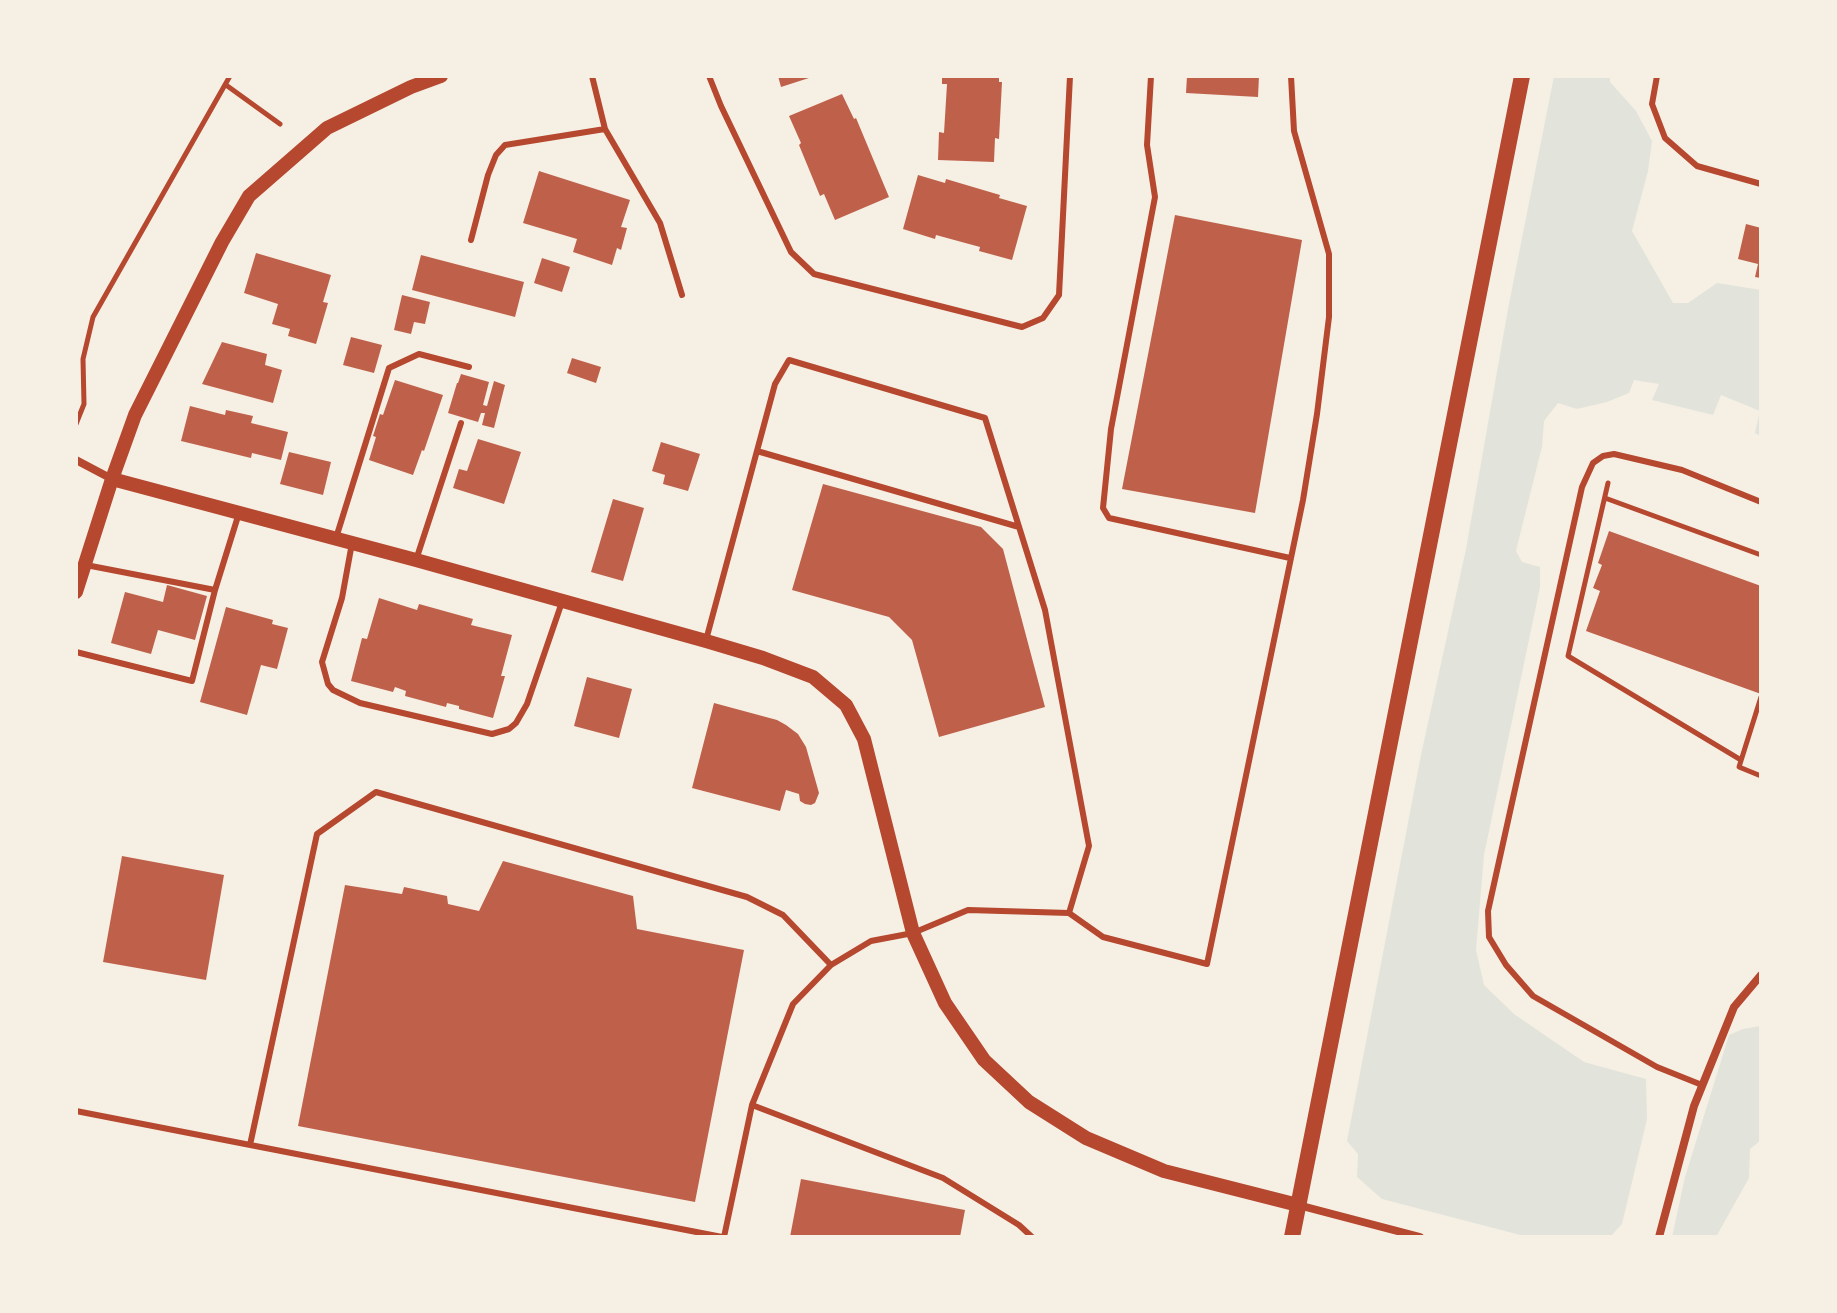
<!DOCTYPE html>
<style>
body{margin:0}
#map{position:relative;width:1837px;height:1313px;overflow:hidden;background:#f6efe4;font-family:Montserrat,sans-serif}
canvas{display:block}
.frame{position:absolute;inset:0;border:78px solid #f6efe4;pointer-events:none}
</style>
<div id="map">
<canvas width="1837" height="1313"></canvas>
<div class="frame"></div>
</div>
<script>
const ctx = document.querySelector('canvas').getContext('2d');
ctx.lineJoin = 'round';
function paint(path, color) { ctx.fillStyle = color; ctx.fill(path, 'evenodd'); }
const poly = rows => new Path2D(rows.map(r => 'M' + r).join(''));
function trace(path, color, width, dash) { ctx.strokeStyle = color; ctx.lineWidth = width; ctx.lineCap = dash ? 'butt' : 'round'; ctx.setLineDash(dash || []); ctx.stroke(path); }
paint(poly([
 [1554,76,1610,76,1610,82,1636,111,1652,141,1648,171,1632,231,1673,303,1688,303,1717,283,1761,290,1761,436,1755,433,1760,411,1721,395,1713,415,1652,400,1659,384,1634,380,1629,393,1607,402,1577,409,1558,403,1544,421,1542,447,1516,551,1522,562,1540,567,1540,587,1484,855,1476,950,1484,985,1514,1014,1584,1062,1646,1079,1647,1119,1622,1224,1610,1237,1528,1237,1382,1199,1357,1177,1358,1154,1347,1141,1421,755,1466,549,1508,309],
 [1761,1026,1761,1140,1750,1149,1749,1178,1716,1237,1672,1237,1685,1177,1729,1035,1743,1029]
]), '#e2e4dc');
paint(poly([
 [778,76,812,76,812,77,781,87],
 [942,76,999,76,999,82,1002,82,999,139,995,138,994,162,938,160,939,132,944,133,947,84,942,84],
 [1187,76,1259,76,1258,97,1186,93],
 [842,94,854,119,856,118,889,197,835,220,824,194,820,196,799,145,801,143,789,116],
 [539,171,630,200,621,227,627,228,621,250,617,248,612,265,573,252,577,239,523,223],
 [918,175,945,183,946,179,1000,195,999,198,1027,206,1012,260,979,251,980,247,936,235,935,239,903,229],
 [1175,215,1302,240,1255,513,1122,489],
 [1746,224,1761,228,1761,278,1755,277,1758,264,1738,259],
 [256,253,331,275,323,302,328,303,316,344,288,336,290,329,272,324,278,304,244,293],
 [421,255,524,282,515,317,412,290],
 [542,258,570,267,562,292,534,283],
 [402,295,430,302,425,324,414,322,411,334,394,330],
 [351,337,382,345,374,373,343,365],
 [222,342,267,354,265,365,282,370,273,403,202,384],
 [572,358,601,367,596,383,567,373],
 [461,374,489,382,483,405,487,406,494,381,505,385,494,428,482,425,485,413,481,413,478,422,448,413,457,383,458,383],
 [395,380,443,395,424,451,422,450,413,475,369,460,376,437,373,436,380,414,383,415],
 [190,406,225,415,226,410,253,416,251,423,288,432,281,460,252,453,251,458,181,441],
 [478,439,521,452,504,504,453,488,459,469,467,471],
 [661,442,700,454,688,491,663,484,665,475,652,471],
 [289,452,331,462,323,495,280,484],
 [823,484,981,527,1003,549,1045,707,939,737,912,640,889,617,792,590],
 [613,499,644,508,623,581,591,572],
 [1609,531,1761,586,1761,694,1586,631,1600,591,1593,588,1602,565,1598,563],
 [167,585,207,596,195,640,158,630,151,654,111,643,125,592,163,602],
 [379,598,417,610,419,604,473,619,471,625,512,635,501,676,505,676,493,718,459,709,459,706,447,703,446,707,405,696,406,691,395,687,393,692,351,681,362,638,367,639],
 [226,607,273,620,272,624,288,628,277,669,261,665,247,715,200,702],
 [587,677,632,689,619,738,574,726],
 [714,703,777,720,786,725,798,734,806,747,819,793,815,803,811,805,805,804,800,801,799,794,786,790,780,811,692,788],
 [122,856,224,875,206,980,103,962],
 [503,861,633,896,637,929,744,950,695,1202,298,1126,345,885,402,894,404,887,447,896,448,904,479,911],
 [801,1179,965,1210,960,1237,790,1237]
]), '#bf614a');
trace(poly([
 [226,85,280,124],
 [76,424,84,404,83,359,93,317,230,76],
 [1608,483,1568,656,1741,760],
 [1605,498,1761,555],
 [1761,697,1739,767,1761,776]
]), '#b5482f', 5);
trace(poly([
 [592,76,605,129,660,223,682,295],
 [709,76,721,106,791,252,814,274,1022,327,1043,318,1059,295,1070,76],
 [1151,76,1147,145,1155,197,1111,429,1103,508,1109,518,1290,558],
 [1657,76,1652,104,1665,138,1697,166,1761,184],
 [471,240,488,175,496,155,505,145,605,129],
 [757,451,1019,527],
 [336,538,389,368,419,354,469,367],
 [352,543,342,598,322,662,328,684,333,690,360,703,492,734,509,729,516,723,527,704,562,602],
 [416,560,461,423],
 [86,565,215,590],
 [706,640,775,384,789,360,985,418,1045,610,1089,846,1069,913,968,910,913,933,871,941,831,965,793,1004,752,1105,724,1237],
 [76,652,192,681,215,590,239,513],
 [1069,913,1103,937,1207,964,1303,500,1317,414,1329,317,1329,254,1294,131,1291,76],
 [1702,1085,1657,1067,1533,996,1506,965,1489,937,1488,911,1582,487,1593,463,1603,456,1614,454,1682,470,1761,502],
 [752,1105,943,1178,1019,1225,1032,1237],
 [76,1111,722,1237],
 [250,1145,317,834,376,792,747,897,783,915,831,965]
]), '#b5482f', 6);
trace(poly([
 [76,460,112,479],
 [1298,1205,1420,1237],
 [1659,1237,1694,1106,1734,1007,1761,975]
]), '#b5482f', 8);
trace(poly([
 [112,479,416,560,706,641,763,658,813,677,846,705,864,739,913,933,945,1003,984,1060,1029,1102,1086,1138,1164,1171,1298,1205],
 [76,592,112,479,135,415,222,242,249,196,327,128,411,87,441,76]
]), '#b5482f', 14);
trace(poly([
 [1292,1237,1522,76]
]), '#b5482f', 16);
</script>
